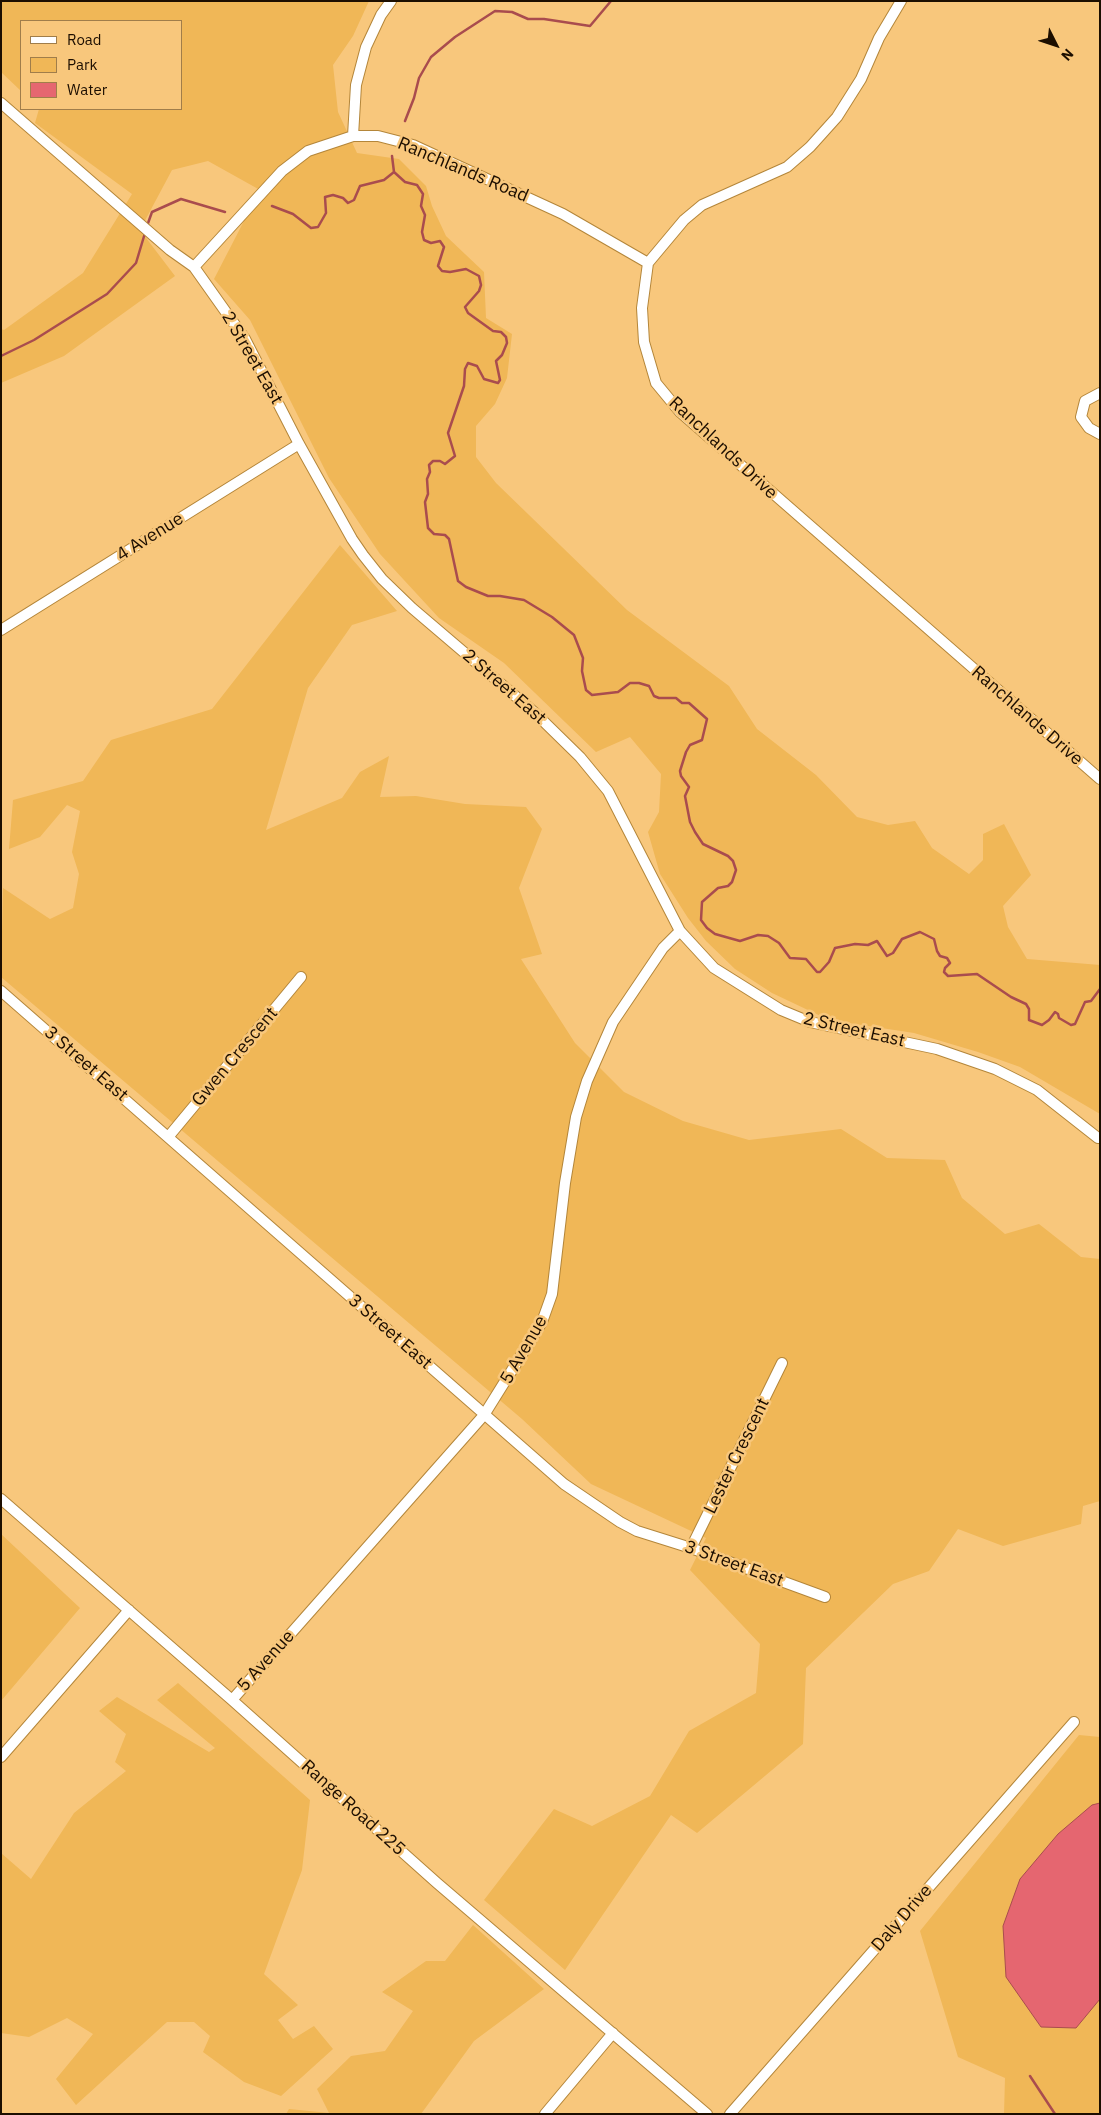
<!DOCTYPE html>
<style>
body{margin:0}
#map{position:relative;width:1101px;height:2115px;overflow:hidden;background:#f8c77c;font-family:"IBM Plex Sans",sans-serif}
canvas{display:block}
.frame{position:absolute;inset:0;border:2px solid #1c0e00;pointer-events:none}
.legend{position:absolute;left:20px;top:20px;width:162px;height:90px;box-sizing:border-box;background:#f8c77c;border:1px solid #a07d4a;margin:0;padding:6px 9px;list-style:none;font-size:15px;color:#1c0e00}
.legend li{display:flex;align-items:center;gap:10px;height:25px}
.legend b{width:25px;border:1px solid #a07d4a}
.north{position:absolute;left:1031px;top:20px;width:50px;height:50px;-webkit-text-stroke:4px #f8c77c;paint-order:stroke;rotate:131deg;font-size:14px;font-weight:700;line-height:20px;text-align:center;color:#1c0e00}
.north::after{content:'';display:block;margin:auto;width:18px;height:22px;background:#1c0e00;clip-path:polygon(50% 0,100% 100%,50% 72%,0 100%)}
</style>
<div id="map">
<canvas width="1101" height="2115"></canvas>
<div class="frame"></div>
<ul class="legend">
<li><b style="height:6px;background:#fff"></b>Road</li>
<li><b style="height:14px;background:#f0b757"></b>Park</li>
<li><b style="height:14px;background:#e56670"></b>Water</li>
</ul>
<div class="north">N</div>
</div>
<script>
const ctx = document.querySelector('canvas').getContext('2d');
ctx.lineJoin = 'round';
function paint(path, color) { ctx.fillStyle = color; ctx.fill(path, 'evenodd'); }
const poly = rows => new Path2D(rows.map(r => 'M' + r).join(''));
function trace(path, color, width, dash) { ctx.strokeStyle = color; ctx.lineWidth = width; ctx.lineCap = dash ? 'butt' : 'round'; ctx.setLineDash(dash || []); ctx.stroke(path); }
function label(font, color, halo, rows, align = 'center') {
  ctx.font = font + ' "IBM Plex Sans",sans-serif'; ctx.lineWidth = 5; ctx.setLineDash([]); ctx.textBaseline = 'middle'; ctx.strokeStyle = halo; ctx.fillStyle = color; for (const [text, x, y, turn = 0] of rows) {
    ctx.save(); ctx.translate(x, y); ctx.rotate((+turn || 0) * Math.PI / 180); ctx.textAlign = isNaN(turn) ? turn : align; if (halo) ctx.strokeText(text, 0, 0); ctx.fillText(text, 0, 0); ctx.restore();
  }
}
paint(poly([
 [1,1,369,1,353,36,333,65,338,112,357,153,399,159,426,186,432,206,446,236,484,272,486,318,512,334,507,378,495,404,476,426,476,457,496,483,627,610,729,686,757,729,816,775,857,817,888,825,915,821,932,848,969,874,983,860,983,834,1004,824,1031,875,1003,906,1008,927,1027,959,1100,965,1100,1114,1020,1067,978,1052,914,1033,829,1020,772,993,735,969,706,941,688,918,660,874,648,832,659,812,661,774,630,737,596,752,504,663,439,618,380,554,329,478,250,320,214,279,260,190,208,161,172,170,140,230,175,276,64,356,1,383,1,329,4,330,83,273,132,194,35,123,39,109,181,109,181,21,21,21,21,91,1,72],
 [340,545,397,611,352,625,308,688,266,830,342,798,360,772,389,756,380,797,416,796,465,804,526,807,542,829,519,888,542,954,521,959,575,1043,624,1092,683,1121,749,1140,841,1129,887,1158,945,1160,962,1198,1005,1234,1039,1224,1081,1257,1100,1259,1100,1501,1083,1506,1081,1524,1003,1546,958,1529,929,1571,893,1584,806,1668,803,1744,697,1833,671,1815,565,1970,484,1900,554,1809,592,1826,650,1796,689,1731,756,1693,760,1644,690,1570,706,1538,591,1484,522,1419,1,977,3,888,50,919,73,908,79,874,72,852,80,811,67,805,40,837,9,849,13,800,83,781,111,740,212,709],
 [1,1534,80,1608,1,1701],
 [178,1683,310,1800,302,1870,264,1974,298,2005,278,2020,293,2039,314,2026,333,2049,281,2096,244,2082,203,2052,210,2036,194,2022,167,2022,76,2105,56,2079,93,2034,67,2018,29,2037,1,2033,1,1853,31,1879,74,1813,126,1771,115,1762,126,1734,99,1711,117,1697,209,1752,215,1748,157,1700],
 [1079,1735,1100,1737,1100,2114,1004,2114,1005,2078,958,2057,920,1931],
 [473,1925,544,1989,474,2041,421,2114,286,2114,289,2109,329,2113,317,2089,351,2056,385,2051,413,2011,382,1992,426,1961,445,1961]
]), '#f0b757');
const water = poly([
 [1100,1803,1100,1999,1076,2028,1041,2027,1006,1977,1003,1926,1020,1879,1058,1834,1092,1805,1100,1803]
]);
paint(water, '#e56670');
trace(water, '#a94c4e', 1);
trace(poly([
 [405,121,414,98,419,78,431,57,455,37,495,11,512,12,528,19,544,19,590,26,611,1],
 [392,156,394,172],
 [394,172,405,182,417,185,423,194,421,206,425,215,422,232,424,240,431,243,440,241,444,247,438,266,442,271,450,272,466,269,479,276,481,285,479,291,465,307,468,313,493,331,501,332,506,337,507,343,502,355,496,361,500,380,498,383,484,379,477,366,468,363,465,369,464,386,448,433,455,456,445,464,440,461,433,461,429,465,430,472,427,479,428,494,425,502,428,528,434,534,445,535,449,539,458,581,466,587,488,596,500,596,524,600,552,617,574,635,583,658,582,671,586,690,592,695,618,692,630,683,639,683,649,686,654,696,659,698,676,698,682,703,689,703,707,719,702,740,690,745,686,752,680,771,681,776,689,787,685,796,690,822,695,832,703,844,728,856,733,861,736,870,732,882,728,886,718,888,702,902,701,920,707,928,715,934,740,941,758,935,768,936,779,943,790,958,806,959,817,972,820,972,829,962,835,948,855,944,868,945,877,941,887,956,893,953,902,939,920,932,934,939,937,951,940,956,947,958,950,963,945,968,944,972,948,976,977,974,1011,997,1026,1004,1029,1009,1029,1020,1042,1025,1049,1020,1055,1012,1058,1014,1059,1018,1071,1025,1075,1024,1085,1002,1091,1001,1100,989],
 [272,206,293,214,311,228,318,227,326,213,325,197,333,195,343,198,348,203,354,200,360,186,384,180,394,172],
 [147,226,152,212,181,199,225,212],
 [1,356,34,340,107,294,136,263,145,233],
 [1030,2076,1055,2114]
]), '#a94c4e', 2.5);
const minor = poly([
 [901,1,879,38,861,79,837,117,810,147,787,167,702,205,684,220,648,263,642,308,644,342,656,383,680,412,1100,779],
 [1,103,170,250,194,267,245,339,299,444,352,539,363,555,382,579,412,608,534,712,580,757,608,791,680,931,714,968,781,1010,810,1022,937,1049,995,1069,1037,1090,1098,1138],
 [353,136,356,85,366,47,381,15,391,1],
 [194,267,282,171,308,151,353,136,378,136,413,145,563,214,648,263],
 [1100,393,1085,401,1081,417,1089,428,1100,434],
 [1,630,299,444],
 [1,991,564,1484,620,1522,637,1531,691,1548,825,1597],
 [169,1136,301,977],
 [1,1499,232,1700,437,1883,707,2114],
 [691,1548,782,1363],
 [232,1700,484,1415,542,1322,552,1294,565,1183,576,1117,587,1081,613,1022,663,948,680,931],
 [1,1757,129,1610],
 [545,2114,613,2033],
 [730,2114,1074,1722]
]);
trace(minor, '#b4863a', 12);
trace(minor, '#fff', 10);
label('18px', '#1c0e00', '#f8c77c', [
 ["Ranchlands Road",463,170,23],
 ["2 Street East",252,358,60],
 ["Ranchlands Drive",723,448,43],
 ["4 Avenue",150,537,-32],
 ["2 Street East",504,687,41],
 ["Ranchlands Drive",1027,716,41],
 ["2 Street East",854,1030,13],
 ["Gwen Crescent",235,1057,-50],
 ["3 Street East",86,1064,41],
 ["3 Street East",390,1332,41],
 ["5 Avenue",524,1350,-60],
 ["Lester Crescent",737,1456,-64],
 ["3 Street East",734,1564,20],
 ["5 Avenue",266,1661,-48],
 ["Range Road 225",353,1808,42],
 ["Daly Drive",902,1918,-49]
]);
</script>
